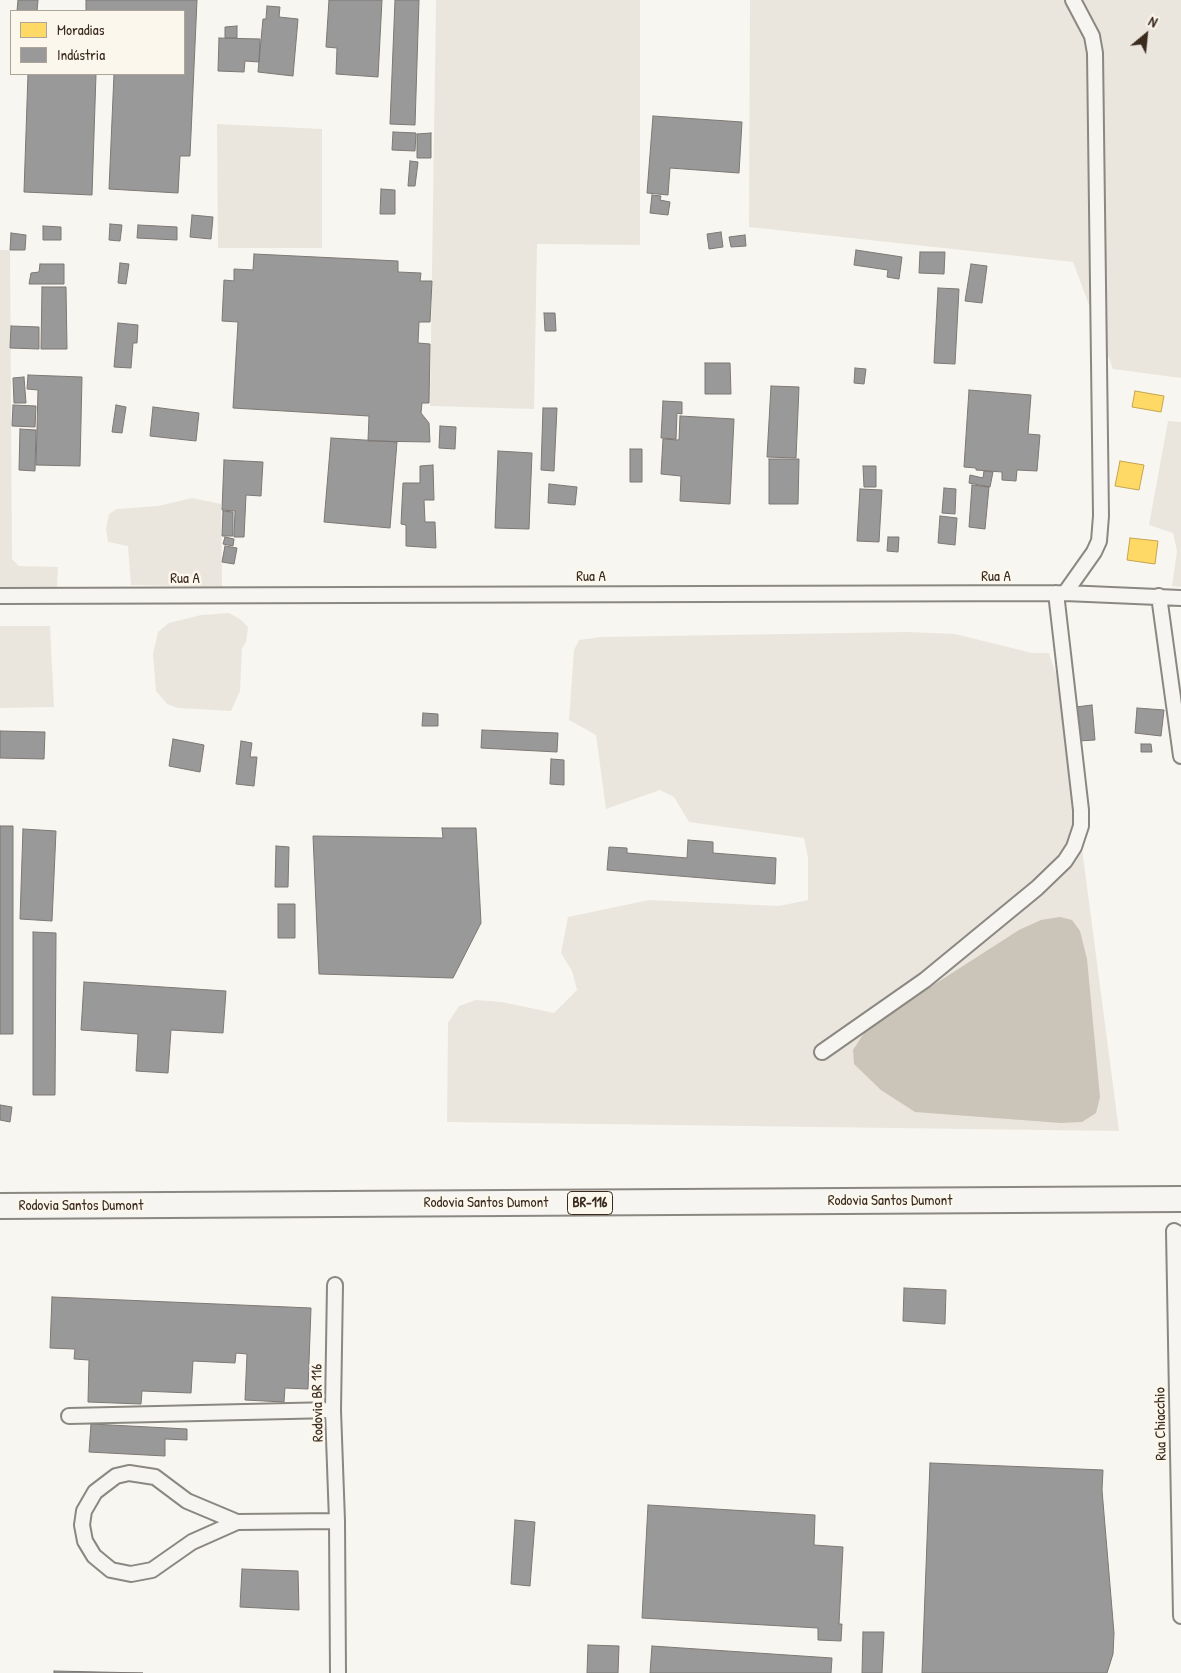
<!DOCTYPE html>
<meta charset="utf-8">
<style>
body{margin:0}
#map{position:relative;width:1181px;height:1673px;overflow:hidden;background:#f8f6f0;font-family:"Patrick Hand",sans-serif}
canvas{display:block}
.legend{position:absolute;left:10px;top:10px;width:175px;height:65px;box-sizing:border-box;background:#fbf7ec;border:1px solid #aea59a;margin:0;padding:6px 9px;list-style:none;font-size:15px;color:#3b2a1e}
.legend li{display:flex;align-items:center;gap:10px;height:25px}
.legend b{width:25px;border:1px solid #aea59a}
.north{position:absolute;left:1121px;top:10px;width:50px;height:50px;-webkit-text-stroke:4px #fbf7ec;paint-order:stroke;rotate:28deg;font-size:14px;font-weight:700;line-height:20px;text-align:center;color:#3b2a1e}
.north::after{content:'';display:block;margin:auto;width:18px;height:22px;background:#3b2a1e;clip-path:polygon(50% 0,100% 100%,50% 72%,0 100%)}
</style>
<div id="map">
<canvas width="1181" height="1673"></canvas>
<ul class="legend">
<li><b style="height:14px;background:#ffd966"></b>Moradias</li>
<li><b style="height:14px;background:#999"></b>Indústria</li>
</ul>
<div class="north">N</div>
</div>
<script>
const ctx = document.querySelector('canvas').getContext('2d');
ctx.lineJoin = 'round';
function paint(path, color) { ctx.fillStyle = color; ctx.fill(path, 'evenodd'); }
const poly = rows => new Path2D(rows.map(r => 'M' + r).join(''));
function trace(path, color, width, dash) { ctx.strokeStyle = color; ctx.lineWidth = width; ctx.lineCap = dash ? 'butt' : 'round'; ctx.setLineDash(dash || []); ctx.stroke(path); }
function label(font, color, halo, rows, align = 'center') {
  ctx.font = font + ' "Patrick Hand",sans-serif'; ctx.lineWidth = 5; ctx.setLineDash([]); ctx.textBaseline = 'middle'; ctx.strokeStyle = halo; ctx.fillStyle = color; for (const [text, x, y, turn = 0] of rows) {
    ctx.save(); ctx.translate(x, y); ctx.rotate((+turn || 0) * Math.PI / 180); ctx.textAlign = isNaN(turn) ? turn : align; if (halo) ctx.strokeText(text, 0, 0); ctx.fillText(text, 0, 0); ctx.restore();
  }
}
paint(poly([
 [436,0,640,0,640,245,537,244,534,409,430,406],
 [750,0,1181,0,1181,378,1113,369,1073,262,749,227],
 [217,124,322,129,322,248,218,248],
 [0,250,10,250,12,559,19,566,58,567,57,589,0,588],
 [1168,421,1181,422,1181,587,1172,586,1177,551,1173,533,1149,525],
 [192,498,221,504,222,587,131,585,128,546,108,542,106,529,109,514,117,509,158,506],
 [229,613,240,619,248,627,246,642,242,648,240,691,231,711,178,708,167,704,156,691,153,654,158,632,169,623,201,615],
 [0,626,50,626,54,707,0,708],
 [908,632,955,634,1032,653,1049,653,1056,674,1067,734,1119,1131,447,1122,448,1023,459,1006,476,1000,502,1002,554,1013,577,990,572,971,561,953,568,917,649,900,779,906,808,900,808,858,804,838,689,822,674,797,660,790,606,809,596,735,569,720,574,650,579,640,601,637]
]), '#eae6dd');
paint(poly([
 [1060,917,1072,920,1080,931,1087,959,1100,1097,1096,1113,1082,1122,1061,1123,915,1112,881,1090,854,1064,853,1050,868,1027,1019,930,1041,920]
]), '#cac4b9');
const homes = poly([
 [1135,391,1164,396,1161,412,1132,407,1135,391],
 [1120,461,1144,465,1139,490,1115,486,1120,461],
 [1130,538,1158,541,1155,564,1127,560,1130,538]
]);
paint(homes, '#ffd966');
trace(homes, '#c4a450', 1);
const industry = poly([
 [18,0,38,0,37,11,17,11,18,0],
 [86,0,197,0,190,156,180,156,178,193,109,189,114,74,184,74,184,11,86,11,86,0],
 [329,0,382,0,378,77,336,74,337,48,326,47,329,0],
 [395,0,419,0,415,125,390,124,395,0],
 [267,6,280,7,279,17,298,19,293,76,258,72,263,19,266,19,267,6],
 [237,26,237,38,225,38,225,27,237,26],
 [219,38,260,39,259,62,245,61,244,72,218,71,219,38],
 [28,74,96,74,92,195,24,192,28,74],
 [653,116,742,122,739,173,670,168,668,195,647,193,653,116],
 [393,132,416,133,415,151,392,150,393,132],
 [431,133,431,158,417,158,417,134,431,133],
 [410,161,418,162,415,186,408,186,410,161],
 [381,189,395,190,395,214,380,214,381,189],
 [652,195,661,196,660,200,670,202,668,215,650,213,652,195],
 [192,215,213,217,211,239,190,237,192,215],
 [110,224,122,225,120,241,109,240,110,224],
 [138,225,177,227,177,240,137,238,138,225],
 [43,226,61,227,61,240,43,240,43,226],
 [721,232,723,247,709,249,707,234,721,232],
 [11,233,26,235,25,250,10,250,11,233],
 [745,235,746,246,731,247,729,237,745,235],
 [856,250,902,257,899,279,887,277,888,270,854,265,856,250],
 [920,252,945,252,944,274,919,273,920,252],
 [254,254,398,261,398,272,421,273,420,281,432,281,430,322,419,322,418,343,430,344,429,403,422,403,421,413,429,423,430,442,368,441,369,416,233,408,238,322,222,321,224,280,234,281,234,269,253,270,254,254],
 [120,263,129,264,126,284,118,283,120,263],
 [40,264,64,264,64,284,29,284,31,273,39,272,40,264],
 [971,264,987,266,982,303,965,301,971,264],
 [42,287,66,287,67,349,41,349,42,287],
 [938,288,959,289,955,364,934,363,938,288],
 [544,313,555,313,556,331,545,331,544,313],
 [118,323,138,325,137,343,133,343,131,368,114,367,118,323],
 [11,326,39,327,39,349,10,348,11,326],
 [705,363,730,363,731,394,705,394,705,363],
 [855,368,866,369,864,384,854,383,855,368],
 [28,375,82,377,80,466,36,465,38,390,27,389,28,375],
 [24,377,26,403,14,403,13,378,24,377],
 [771,386,799,387,796,458,767,457,771,386],
 [969,390,1031,395,1028,434,1040,435,1037,471,1017,470,1016,481,1002,480,1002,472,976,470,976,468,964,467,969,390],
 [663,401,682,402,682,414,677,413,676,439,661,438,663,401],
 [13,405,36,406,35,427,12,426,13,405],
 [116,405,126,407,122,433,112,432,116,405],
 [153,407,199,413,196,441,150,436,153,407],
 [543,408,557,408,554,471,541,470,543,408],
 [680,416,734,419,730,504,680,501,681,476,661,474,663,439,679,440,680,416],
 [440,426,456,427,455,449,439,448,440,426],
 [20,429,36,430,35,471,19,470,20,429],
 [331,438,397,442,390,528,324,522,331,438],
 [630,449,642,449,642,482,630,482,630,449],
 [498,451,532,453,529,529,495,528,498,451],
 [769,459,799,459,798,504,769,504,769,459],
 [224,460,263,462,261,496,246,495,244,537,234,537,235,511,222,510,224,460],
 [433,465,434,500,424,500,425,522,435,522,436,548,406,546,406,525,401,524,403,483,420,483,420,466,433,465],
 [863,466,876,466,876,487,864,487,863,466],
 [984,471,993,472,990,487,969,483,970,475,983,478,984,471],
 [549,484,577,487,575,505,548,503,549,484],
 [972,485,989,487,985,529,969,527,972,485],
 [944,488,956,489,955,514,942,513,944,488],
 [860,489,882,490,879,542,857,541,860,489],
 [223,511,233,512,233,536,222,536,223,511],
 [940,516,957,518,955,545,938,543,940,516],
 [225,537,234,539,233,546,223,544,225,537],
 [888,537,899,537,898,552,887,551,888,537],
 [225,546,237,548,234,564,222,562,225,546],
 [1092,705,1095,740,1079,741,1076,707,1092,705],
 [1137,708,1164,710,1161,736,1135,733,1137,708],
 [423,713,438,714,438,726,422,726,423,713],
 [482,730,558,733,557,752,481,748,482,730],
 [0,731,45,732,44,759,0,758,0,731],
 [173,739,204,745,200,772,169,766,173,739],
 [241,741,252,743,250,757,257,757,254,786,236,784,241,741],
 [1141,744,1151,744,1152,752,1141,752,1141,744],
 [551,759,564,760,564,785,550,784,551,759],
 [0,826,13,826,13,1034,0,1034,0,826],
 [442,828,476,828,481,923,453,978,319,974,313,836,443,838,442,828],
 [23,829,56,831,52,921,20,919,23,829],
 [688,840,713,842,713,853,776,858,775,884,607,870,609,847,627,848,627,853,687,858,688,840],
 [276,846,289,847,288,887,275,887,276,846],
 [278,904,295,904,295,938,278,938,278,904],
 [33,932,56,933,55,1095,33,1095,33,932],
 [84,982,226,991,223,1033,171,1030,168,1073,136,1071,138,1034,81,1030,84,982],
 [0,1105,12,1107,10,1122,0,1120,0,1105],
 [904,1288,946,1290,945,1324,903,1321,904,1288],
 [52,1297,311,1308,308,1389,285,1388,284,1402,245,1400,247,1354,236,1353,235,1363,193,1361,191,1393,142,1391,141,1404,88,1402,89,1360,74,1359,75,1349,50,1348,52,1297],
 [91,1424,187,1429,187,1440,165,1439,165,1456,89,1452,91,1424],
 [930,1463,1103,1470,1102,1490,1114,1633,1113,1654,1107,1673,922,1673,930,1463],
 [648,1505,815,1515,814,1545,843,1547,839,1624,842,1624,841,1641,818,1640,818,1628,642,1618,648,1505],
 [515,1520,535,1522,530,1586,511,1584,515,1520],
 [242,1569,298,1571,299,1610,240,1607,242,1569],
 [863,1632,884,1632,882,1673,862,1673,863,1632],
 [588,1645,619,1646,618,1673,587,1673,588,1645],
 [652,1646,832,1658,831,1673,650,1673,652,1646],
 [54,1671,143,1673,54,1673,54,1671]
]);
paint(industry, '#999');
trace(industry, '#7d7874', 1);
const street = poly([
 [1065,593,1094,552,1099,541,1101,516,1095,53,1092,36,1073,0],
 [0,596,1065,593,1181,598],
 [1159,596,1181,756],
 [822,1052,925,980,1037,888,1065,861,1074,847,1081,826,1081,810,1056,593],
 [1181,1235,1174,1231,1181,1616],
 [335,1285,333,1410,337,1521,338,1673],
 [69,1416,333,1410],
 [237,1522,192,1542,152,1570,131,1574,111,1570,94,1556,85,1541,82,1525,84,1511,95,1492,116,1476,129,1473,155,1477,187,1501,237,1522,337,1521]
]);
const highway = poly([
 [0,1206,1181,1199]
]);
trace(street, '#8b8781', 18);
trace(highway, '#8b8781', 28);
trace(street, '#f6f5f1', 14);
trace(highway, '#f6f5f1', 24);
for (const [x, y, w] of [
 [590,1203,45]
]) { const box = new Path2D(); box.roundRect(x - w / 2, y - 11.5, w, 23, 4); ctx.fillStyle = '#fbf7ec'; ctx.fill(box); trace(box, '#3b2a1e', 1); }
label('bold 14px', '#3b2a1e', null, [
 ["BR-116",590,1203]
]);
label('15px', '#3b2a1e', '#fbf7ec', [
 ["Rua A",591,577],
 ["Rua A",996,577],
 ["Rua A",185,579],
 ["Rodovia Santos Dumont",890,1201],
 ["Rodovia Santos Dumont",486,1203],
 ["Rodovia Santos Dumont",81,1206],
 ["Rodovia BR 116",318,1403,-91],
 ["Rua Chiacchio",1161,1424,-91]
]);
</script>
